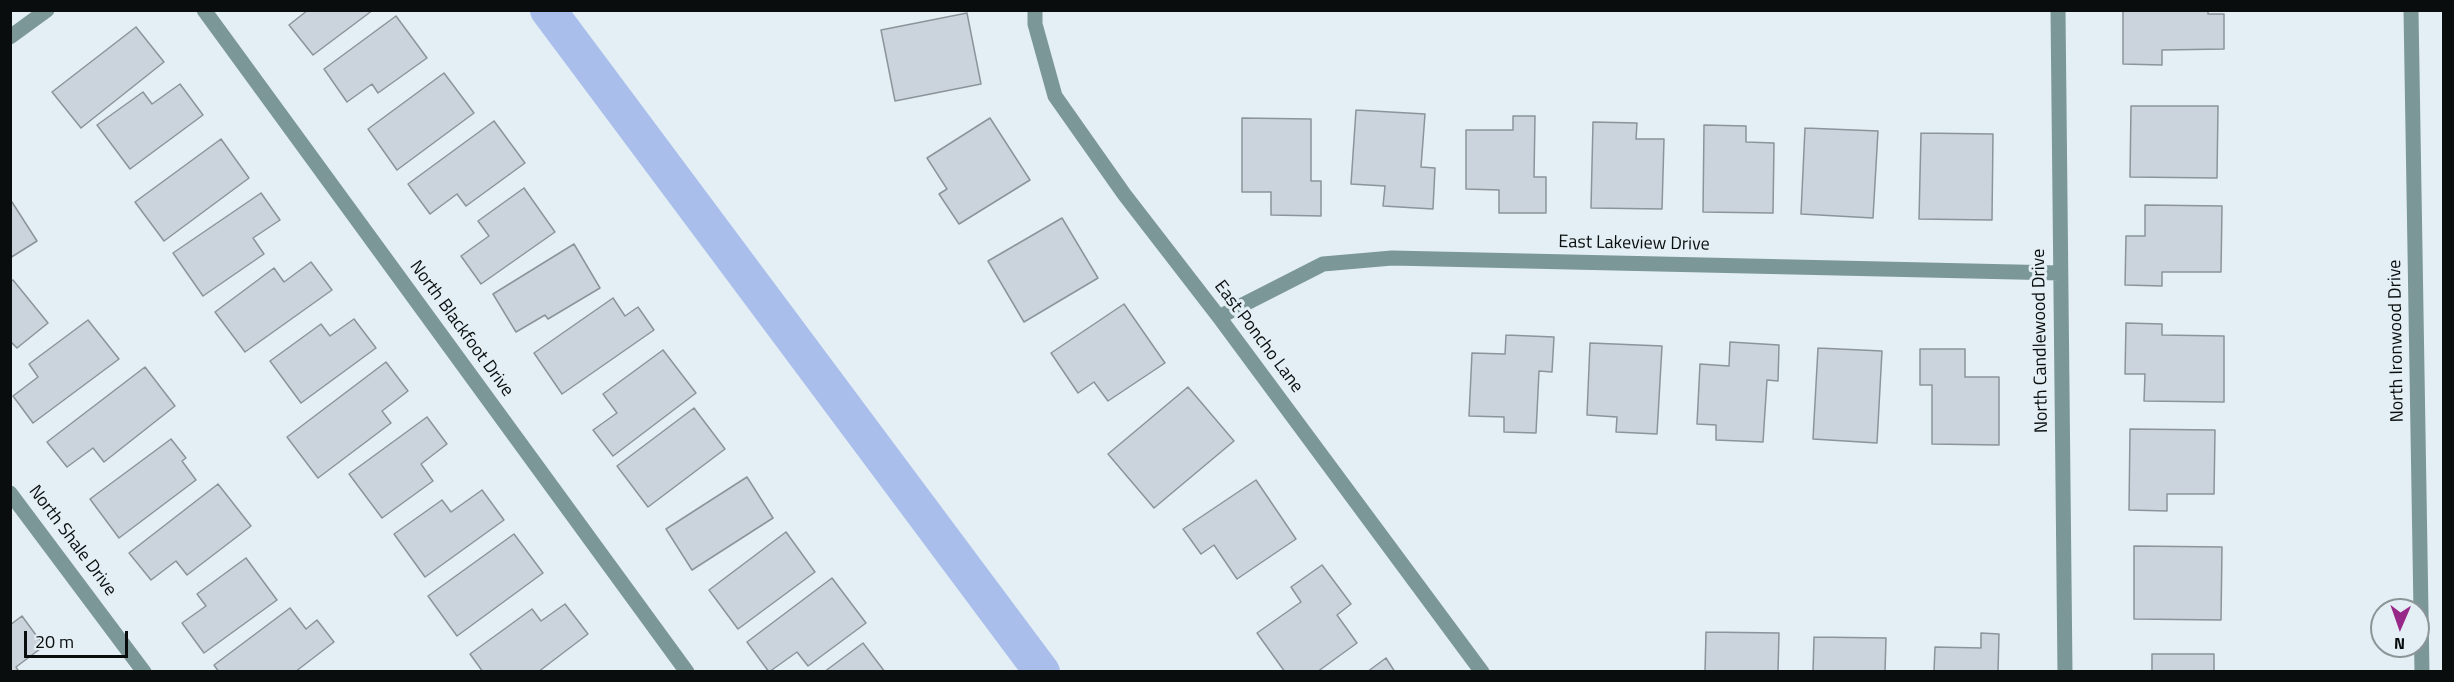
<!DOCTYPE html>
<style>
body{margin:0}
#map{position:relative;width:2454px;height:682px;overflow:hidden;background:#e3eff4;font-family:"Titillium Web",sans-serif}
canvas{display:block}
.frame{position:absolute;inset:0;border:12px solid #090d0e;pointer-events:none}
.north{position:absolute;left:2370px;top:598px;width:60px;height:60px;box-sizing:border-box;background:#e3eff4;border:2px solid #8c9598;border-radius:50%;rotate:182deg;font-size:16px;font-weight:700;line-height:24px;text-align:center;color:#090d0e}
.north::after{content:'';display:block;margin:auto;width:21px;height:27px;background:#992989;clip-path:polygon(50% 0,100% 100%,50% 72%,0 100%)}
.scale{position:absolute;left:24px;top:631px;width:104px;height:27px;box-sizing:border-box;border:3px solid #090d0e;border-top:0;padding-left:8px;font-size:18px;line-height:21px;white-space:nowrap;color:#090d0e;-webkit-text-stroke:4px #e3eff4;paint-order:stroke}
</style>
<div id="map">
<canvas width="2454" height="682"></canvas>
<div class="frame"></div>
<div class="north">N</div>
<div class="scale">20 m</div>
</div>
<script>
const ctx = document.querySelector('canvas').getContext('2d');
ctx.lineJoin = 'round';
const poly = rows => new Path2D(rows.map(r => 'M' + r).join(''));
function trace(path, color, width, dash) { ctx.strokeStyle = color; ctx.lineWidth = width; ctx.lineCap = dash ? 'butt' : 'round'; ctx.setLineDash(dash || []); ctx.stroke(path); }
function paint(path, color) { ctx.fillStyle = color; ctx.fill(path, 'evenodd'); }
function label(font, color, halo, rows, align = 'center') {
  ctx.font = font + ' "Titillium Web",sans-serif'; ctx.lineWidth = 6; ctx.setLineDash([]); ctx.textBaseline = 'middle'; ctx.strokeStyle = halo; ctx.fillStyle = color; for (const [text, x, y, turn = 0] of rows) {
    ctx.save(); ctx.translate(x, y); ctx.rotate((+turn || 0) * Math.PI / 180); ctx.textAlign = isNaN(turn) ? turn : align; if (halo) ctx.strokeText(text, 0, 0); ctx.fillText(text, 0, 0); ctx.restore();
  }
}
trace(poly([
 [548,10,1042,672]
]), '#aabeec', 36);
const building = poly([
 [308,10,373,10,313,55,289,25,308,10],
 [2123,10,2208,10,2208,14,2224,14,2224,49,2162,50,2162,65,2123,64,2123,10],
 [967,13,981,84,895,101,881,30,967,13],
 [396,16,427,58,378,93,372,84,347,102,324,69,396,16],
 [136,27,164,62,81,128,52,92,136,27],
 [444,73,474,113,397,170,368,129,444,73],
 [180,84,203,115,130,169,97,125,143,92,152,104,180,84],
 [2131,106,2218,106,2217,178,2130,177,2131,106],
 [1356,110,1425,114,1421,167,1435,168,1433,209,1383,206,1385,186,1351,184,1356,110],
 [1513,116,1535,116,1534,177,1546,177,1546,213,1499,213,1499,190,1466,189,1466,130,1513,130,1513,116],
 [990,118,1030,180,959,224,939,194,947,189,927,158,990,118],
 [1242,118,1311,119,1311,181,1321,181,1321,216,1271,215,1271,192,1242,192,1242,118],
 [494,121,525,163,466,206,457,194,430,214,408,184,494,121],
 [1593,122,1637,123,1636,139,1664,139,1662,209,1591,208,1593,122],
 [1704,125,1746,126,1746,142,1774,143,1773,213,1703,212,1704,125],
 [1805,128,1878,131,1873,218,1801,214,1805,128],
 [1921,133,1993,134,1992,220,1919,219,1921,133],
 [221,139,249,178,164,241,135,202,221,139],
 [524,188,555,232,481,284,461,256,489,236,478,221,524,188],
 [261,193,280,220,253,238,264,254,203,296,173,253,261,193],
 [12,202,37,241,10,258,10,203,12,202],
 [2145,205,2222,206,2221,272,2162,272,2162,286,2125,285,2126,236,2145,236,2145,205],
 [1062,218,1098,278,1024,322,988,261,1062,218],
 [574,244,600,288,548,319,545,315,516,332,493,294,574,244],
 [311,262,332,290,245,352,215,312,274,268,284,282,311,262],
 [13,280,48,323,17,348,10,341,10,282,13,280],
 [613,298,625,316,638,307,654,330,562,394,534,353,613,298],
 [1124,304,1165,363,1108,401,1094,382,1078,393,1051,353,1124,304],
 [354,319,376,348,301,403,270,361,321,324,330,336,354,319],
 [88,320,119,359,33,423,13,396,38,377,29,364,88,320],
 [2126,323,2162,324,2162,335,2224,336,2224,402,2144,401,2145,374,2125,374,2126,323],
 [1506,335,1554,337,1552,372,1539,371,1536,433,1504,432,1504,417,1469,416,1472,353,1505,354,1506,335],
 [1730,342,1779,345,1778,381,1767,380,1763,442,1716,440,1716,425,1697,424,1700,364,1729,366,1730,342],
 [1590,343,1662,346,1657,434,1616,432,1617,417,1587,415,1590,343],
 [1818,348,1882,351,1877,443,1813,439,1818,348],
 [1920,349,1965,349,1965,377,1999,377,1999,445,1932,444,1932,385,1920,385,1920,349],
 [663,350,696,393,613,456,593,430,617,413,603,394,663,350],
 [386,362,408,391,382,411,391,423,318,478,287,437,386,362],
 [145,367,175,406,104,462,93,448,67,467,47,442,145,367],
 [1188,387,1234,441,1154,508,1108,454,1188,387],
 [694,408,725,449,648,507,617,466,694,408],
 [427,417,447,444,421,464,433,481,382,518,349,474,427,417],
 [2130,429,2215,430,2214,494,2167,494,2167,511,2129,510,2130,429],
 [171,439,186,458,182,461,196,480,119,538,90,499,171,439],
 [747,477,773,518,692,570,666,529,747,477],
 [1256,480,1296,539,1237,579,1214,545,1201,554,1183,529,1256,480],
 [218,484,251,526,187,575,176,561,151,580,129,553,218,484],
 [482,490,504,520,425,577,394,534,442,500,451,512,482,490],
 [786,532,815,572,738,629,709,590,786,532],
 [514,534,543,573,457,636,428,596,514,534],
 [2134,546,2222,547,2221,620,2134,619,2134,546],
 [246,558,277,600,204,653,182,623,206,606,197,594,246,558],
 [1322,565,1351,604,1337,615,1357,643,1317,672,1285,672,1257,633,1301,602,1291,587,1322,565],
 [832,578,866,623,808,666,797,652,769,672,747,642,832,578],
 [565,604,588,634,538,672,483,672,470,654,532,609,541,621,565,604],
 [290,608,306,629,317,620,334,642,295,672,219,672,214,665,290,608],
 [22,616,44,646,16,667,19,672,10,672,10,625,22,616],
 [1706,632,1779,633,1778,672,1705,672,1706,632],
 [1981,633,1999,634,1998,672,1934,672,1935,647,1981,648,1981,633],
 [1814,637,1886,638,1885,672,1813,672,1814,637],
 [863,643,885,672,824,672,863,643],
 [2152,654,2214,654,2214,672,2152,672,2152,654],
 [1386,658,1395,672,1367,672,1386,658]
]);
paint(building, '#cbd4dc');
trace(building, '#8b949b', 1.5);
trace(poly([
 [204,10,687,672],
 [1035,10,1035,24,1055,96,1124,194,1219,317,1482,672],
 [2058,10,2065,672],
 [2411,10,2422,672],
 [10,37,47,10],
 [1219,317,1323,264,1392,258,2060,273],
 [10,493,144,672]
]), '#7c9798', 15);
label('18px', '#090d0e', '#e3eff4', [
 ["East Lakeview Drive",1634,244,1],
 ["North Blackfoot Drive",461,329,54],
 ["East Poncho Lane",1258,337,53],
 ["North Candlewood Drive",2041,341,-91],
 ["North Ironwood Drive",2397,341,-91],
 ["North Shale Drive",72,541,53]
]);
</script>
